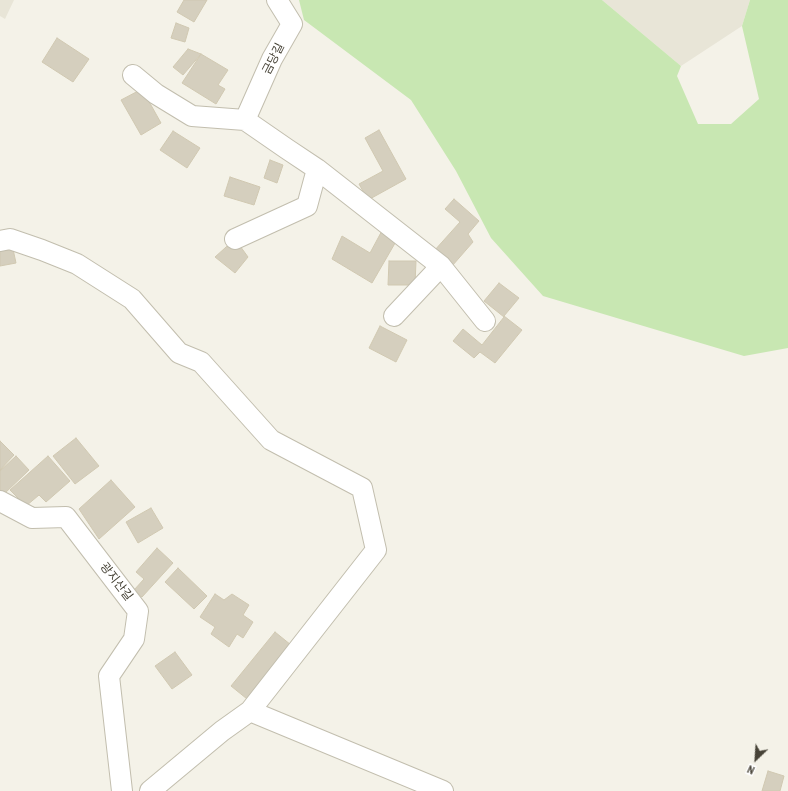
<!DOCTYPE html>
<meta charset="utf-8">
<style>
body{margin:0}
#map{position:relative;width:788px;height:791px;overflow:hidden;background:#f4f2e8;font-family:"Archivo Narrow",sans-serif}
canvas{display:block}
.north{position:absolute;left:736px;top:739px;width:40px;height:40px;-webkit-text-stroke:3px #fff;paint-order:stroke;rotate:205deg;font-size:11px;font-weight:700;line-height:16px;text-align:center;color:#474337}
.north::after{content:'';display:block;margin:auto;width:14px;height:18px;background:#474337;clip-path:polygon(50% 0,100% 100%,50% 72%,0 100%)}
</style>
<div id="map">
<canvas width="788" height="791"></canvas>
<div class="north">N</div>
</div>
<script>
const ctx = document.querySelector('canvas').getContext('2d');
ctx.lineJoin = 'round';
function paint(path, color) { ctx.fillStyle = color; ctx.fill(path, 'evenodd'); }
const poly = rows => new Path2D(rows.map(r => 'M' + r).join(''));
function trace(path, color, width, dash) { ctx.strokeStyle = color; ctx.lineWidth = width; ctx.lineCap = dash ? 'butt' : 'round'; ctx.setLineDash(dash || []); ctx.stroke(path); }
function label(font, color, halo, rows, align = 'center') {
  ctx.font = font + ' "Archivo Narrow","Noto Sans KR",sans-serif'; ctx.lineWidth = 3; ctx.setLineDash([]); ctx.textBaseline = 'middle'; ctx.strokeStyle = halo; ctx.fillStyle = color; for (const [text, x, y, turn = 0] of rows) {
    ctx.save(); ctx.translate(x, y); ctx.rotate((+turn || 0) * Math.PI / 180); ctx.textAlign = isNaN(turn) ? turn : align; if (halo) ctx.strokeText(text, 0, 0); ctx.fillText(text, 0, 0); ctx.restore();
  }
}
paint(poly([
 [0,0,14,0,5,19,0,16],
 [602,0,750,0,742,26,681,66]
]), '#e8e5d7');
paint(poly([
 [299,0,602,0,681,66,677,76,698,124,731,124,759,99,742,26,750,0,788,0,788,348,744,356,543,296,491,238,456,171,411,100,304,20]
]), '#c8e7b2');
const building = poly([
 [184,0,207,0,194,22,177,12,184,0],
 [176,23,189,28,185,42,171,38,176,23],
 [57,38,89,59,73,82,42,62,57,38],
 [188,49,201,54,183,75,173,67,188,49],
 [201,54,228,70,218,85,225,89,216,104,182,83,201,54],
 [142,89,161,123,141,135,121,100,142,89],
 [379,130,406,179,368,200,359,184,383,171,365,138,379,130],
 [173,131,200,148,187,168,160,150,173,131],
 [270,160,283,165,277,183,264,178,270,160],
 [230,177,260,187,254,205,224,196,230,177],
 [454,199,479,221,468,234,473,242,452,266,434,251,460,222,445,209,454,199],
 [384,227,398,238,372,283,332,259,342,236,370,253,384,227],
 [235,239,248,257,235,273,215,257,235,239],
 [13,249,16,263,0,266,0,251,13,249],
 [389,261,416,261,415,285,388,285,389,261],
 [499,283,519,298,504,316,522,330,495,363,480,352,474,358,453,341,463,329,482,345,504,317,484,301,499,283],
 [380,326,407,340,396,362,369,348,380,326],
 [76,438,99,466,75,484,53,456,76,438],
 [0,441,14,455,0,470,0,441],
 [16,456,29,470,3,495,0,492,0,471,16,456],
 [48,456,70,481,46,502,39,495,26,506,10,490,48,456],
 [111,480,135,507,99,539,79,509,111,480],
 [151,508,163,528,138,543,126,522,151,508],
 [157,548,173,563,142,597,134,590,144,579,136,572,157,548],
 [178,568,207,596,194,609,165,582,178,568],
 [215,594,224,600,232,594,249,605,243,615,253,622,243,638,237,634,229,647,211,634,215,627,200,617,215,594],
 [275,632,296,649,252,703,231,686,275,632],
 [175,652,192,675,172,689,155,666,175,652],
 [768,771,784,776,780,791,762,791,768,771]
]);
paint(building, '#d5cfbe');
trace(building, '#d0c8b1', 1);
const minor = poly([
 [133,75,156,94,192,116,245,120,287,149,317,169,441,266,485,321],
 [245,120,272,59,292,24,277,0],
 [235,239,307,206,317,169],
 [0,241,10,239,42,250,77,264,132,299,179,353,201,362,271,440,362,488,376,550,250,711],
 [394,316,441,266],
 [0,501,32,518,66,517,138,611,134,639,109,676,122,791],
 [150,791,222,731,250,711,443,791]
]);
trace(minor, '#c2beae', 22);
trace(minor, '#fff', 20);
label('12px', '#474337', '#fff', [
 ["금당길",274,59,-63],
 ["광지산길",116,582,52]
]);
</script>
